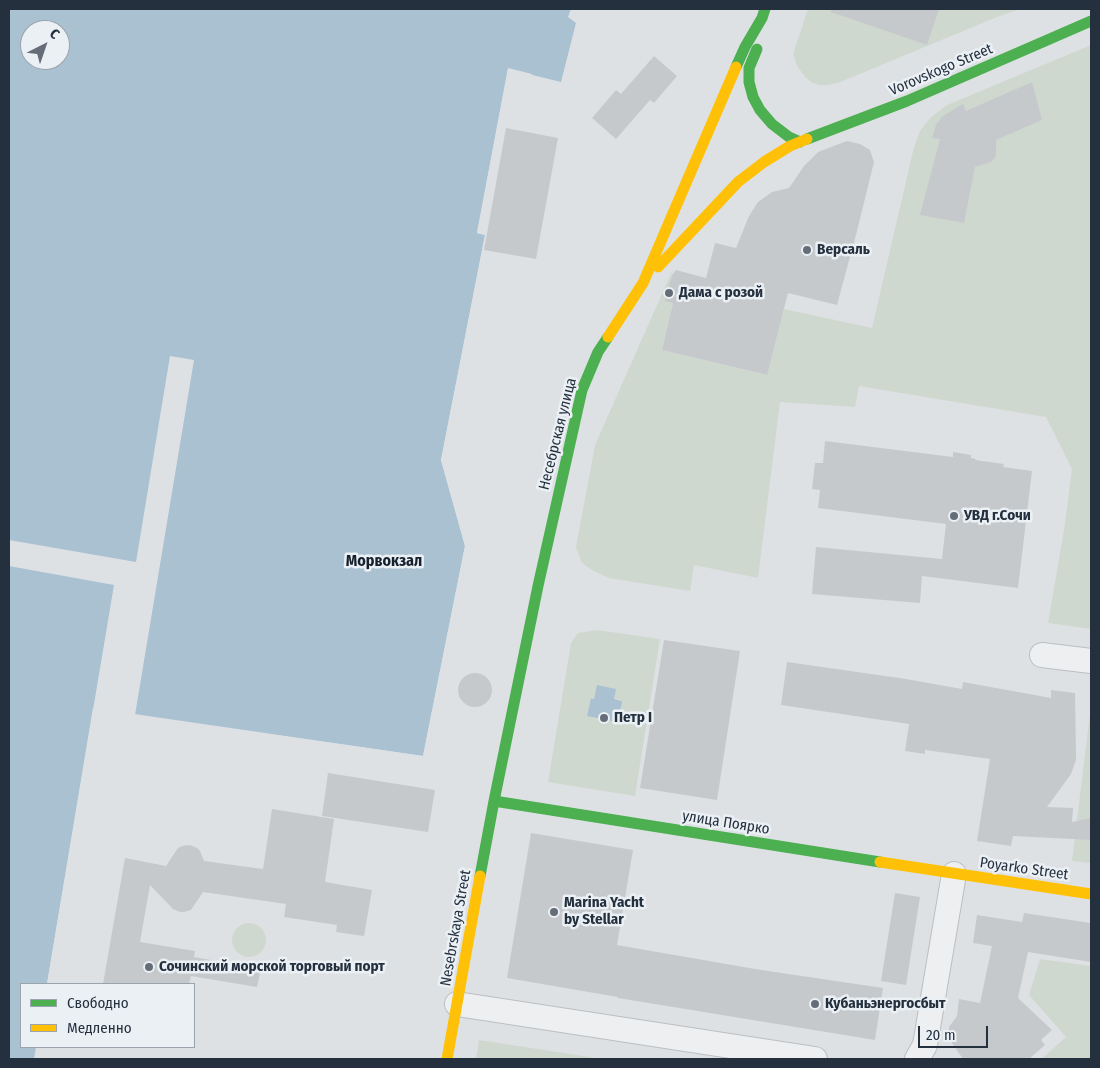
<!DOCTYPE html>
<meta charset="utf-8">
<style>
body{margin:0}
#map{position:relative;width:1100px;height:1068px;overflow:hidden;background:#dee1e4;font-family:"Fira Sans Condensed",sans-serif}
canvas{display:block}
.frame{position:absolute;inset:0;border:10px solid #24303e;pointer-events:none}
.legend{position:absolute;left:20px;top:983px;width:175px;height:65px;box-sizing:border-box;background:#ebf0f5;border:1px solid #9ba3ac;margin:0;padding:6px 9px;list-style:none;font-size:15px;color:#24303e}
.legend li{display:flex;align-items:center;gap:10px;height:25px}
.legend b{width:25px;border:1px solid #9ba3ac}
.north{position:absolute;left:20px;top:20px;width:50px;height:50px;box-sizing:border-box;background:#ebf0f5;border:1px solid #9ba3ac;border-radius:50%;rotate:41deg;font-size:14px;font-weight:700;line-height:20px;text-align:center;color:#24303e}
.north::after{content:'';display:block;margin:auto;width:18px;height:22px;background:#656e78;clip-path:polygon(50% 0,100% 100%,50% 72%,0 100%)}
.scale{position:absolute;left:918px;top:1026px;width:70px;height:22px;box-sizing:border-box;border:2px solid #24303e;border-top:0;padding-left:6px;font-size:15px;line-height:18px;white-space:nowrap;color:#24303e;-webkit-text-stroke:4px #ebf0f5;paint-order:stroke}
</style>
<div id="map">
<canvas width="1100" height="1068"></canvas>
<div class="frame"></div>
<ul class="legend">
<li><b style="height:6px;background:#4caf50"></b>Свободно</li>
<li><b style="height:6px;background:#ffc107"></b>Медленно</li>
</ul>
<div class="north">С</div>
<div class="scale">20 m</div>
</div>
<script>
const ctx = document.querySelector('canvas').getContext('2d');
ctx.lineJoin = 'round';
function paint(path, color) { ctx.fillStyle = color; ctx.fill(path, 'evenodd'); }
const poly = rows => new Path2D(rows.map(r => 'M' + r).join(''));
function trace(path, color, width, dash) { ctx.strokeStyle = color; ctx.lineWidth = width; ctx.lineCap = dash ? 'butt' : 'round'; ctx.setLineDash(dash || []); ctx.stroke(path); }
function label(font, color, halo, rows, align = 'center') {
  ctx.font = font + ' "Fira Sans Condensed",sans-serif'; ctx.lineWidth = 5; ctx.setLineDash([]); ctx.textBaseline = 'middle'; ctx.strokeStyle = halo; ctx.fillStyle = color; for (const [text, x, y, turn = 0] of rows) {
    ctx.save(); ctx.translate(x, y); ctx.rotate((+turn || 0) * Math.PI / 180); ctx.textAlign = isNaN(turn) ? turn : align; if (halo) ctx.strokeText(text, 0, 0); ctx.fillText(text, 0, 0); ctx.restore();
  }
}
paint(poly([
 [808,9,1020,9,997,17,838,83,828,85,819,85,811,82,805,77,797,66,793,54],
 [1091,45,1091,629,1048,623,1064,530,1072,469,1046,417,859,386,855,407,780,402,758,578,694,565,690,591,609,578,592,570,582,563,576,547,595,445,673,269,666,301,673,303,662,350,766,375,784,309,872,328,914,147,920,131,930,118,947,105],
 [597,630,660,639,635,796,548,782,571,643,578,633],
 [591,698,614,699,622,700,587,716],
 [1091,705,1091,863,1072,861],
 '232 940a17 17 0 1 1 34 0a17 17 0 1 1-34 0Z',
 [1040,959,1091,966,1091,1059,1043,1059,1043,1058,1066,1037,1029,995],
 [479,1040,577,1055,600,1059,476,1059]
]), '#cfd8ce');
paint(poly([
 [9,9,571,9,568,17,576,23,561,82,508,69,477,233,485,235,441,460,465,546,423,756,93,708,47,984,21,984,21,1047,36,1047,34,1059,9,1059],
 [30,30,60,30,60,60,30,60],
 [597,685,616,689,614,699,622,701,618,722,587,716,591,698,594,699]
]), '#aac1d2');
paint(poly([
 [508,68,532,74,532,77,510,71,480,231,486,233,487,235,444,460,468,547,425,757,423,759,134,718,96,711,49,984,47,984,114,585,9,566,9,540,136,562,170,356,194,360,135,715,423,756,465,546,441,460,485,235,477,233]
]), '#dee1e4');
paint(poly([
 [831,9,939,9,927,45,831,12],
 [654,56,677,76,654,103,650,100,616,139,592,118,616,90,621,94],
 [1032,82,1042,120,996,140,996,156,991,162,975,167,964,223,920,215,940,139,932,138,936,125,943,116,963,104,966,111],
 [506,128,558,138,536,259,484,250],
 [847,141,860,144,870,150,874,162,857,231,837,305,788,293,767,375,662,350,673,303,665,301,672,275,676,270,706,278,715,243,736,248,749,216,758,202,772,192,789,188,804,166,818,152],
 [825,441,953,457,953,452,971,455,971,458,976,459,975,460,1004,464,1003,467,1032,471,1018,588,922,576,920,603,812,594,816,547,942,559,946,524,818,508,820,490,812,489,815,463,823,463],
 [664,640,740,651,717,800,640,788],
 [787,662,906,679,962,689,963,682,1051,698,1051,690,1075,693,1076,760,1071,774,1047,807,1073,808,1072,822,1091,818,1091,840,1013,836,1011,846,977,841,990,759,925,750,925,754,905,751,909,724,781,705],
 '458 690a17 17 0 1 1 34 0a17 17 0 1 1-34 0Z',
 [328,773,435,790,428,832,322,816],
 [272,809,334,819,325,882,372,890,364,936,336,932,337,925,284,917,286,904,203,892,191,910,184,912,180,912,173,909,150,885,140,942,195,951,194,957,261,969,257,987,191,976,189,984,103,984,125,858,166,866,178,848,182,846,190,845,197,848,200,851,204,861,263,869],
 [531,833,633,850,617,945,755,969,883,988,875,1040,618,998,618,997,507,978],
 [895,893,920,897,906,985,881,981],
 [1024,913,1091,923,1091,962,1028,952,1018,998,1052,1030,1041,1040,1045,1045,1029,1059,963,1059,952,1043,949,1035,949,1027,957,1016,959,999,980,1003,992,946,973,943,977,915,1022,922]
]), '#c6c9cc');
const street = poly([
 [1042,655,1091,661],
 [457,1004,815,1059],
 [917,1059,925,1045,954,874]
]);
trace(street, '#bcbfc2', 26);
trace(street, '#edeff1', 24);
trace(poly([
 [757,49,749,68,749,82,753,97,760,110,772,124,789,137,800,142],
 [736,67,745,47,762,18,765,9],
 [807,139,907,101,1091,21],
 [494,801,880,862],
 [480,876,494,801,538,586,582,390,598,352,608,337]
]), '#4caf50', 11);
trace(poly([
 [658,267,738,182,764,162,790,146,807,139],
 [608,337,643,283,736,67],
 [880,862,1091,894],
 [447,1059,480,876]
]), '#ffc107', 11);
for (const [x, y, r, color] of [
 [807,250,5,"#656e78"],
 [669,293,5,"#656e78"],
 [954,516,5,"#656e78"],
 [604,718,5,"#656e78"],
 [554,912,5,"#656e78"],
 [149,967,5,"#656e78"],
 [815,1004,5,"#656e78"]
]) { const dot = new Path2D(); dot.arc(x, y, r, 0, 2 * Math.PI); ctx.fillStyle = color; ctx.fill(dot); trace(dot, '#ebf0f5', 2); }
label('15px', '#24303e', '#ebf0f5', [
 ["Vorovskogo Street",941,70,-23],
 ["Несебрская улица",558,434,-76],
 ["улица Поярко",726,823,9],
 ["Poyarko Street",1024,869,8],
 ["Nesebrskaya Street",456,928,-80]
]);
label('bold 15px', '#24303e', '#ebf0f5', [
 ["Версаль",817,250],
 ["Дама с розой",679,293],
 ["УВД г.Сочи",964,516],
 ["Петр I",614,718],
 ["Marina Yacht",564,903],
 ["by Stellar",564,920],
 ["Сочинский морской торговый порт",159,967],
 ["Кубаньэнергосбыт",825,1004]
], 'left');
label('bold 16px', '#17212e', '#ebf0f5', [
 ["Морвокзал",384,562]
]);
</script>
